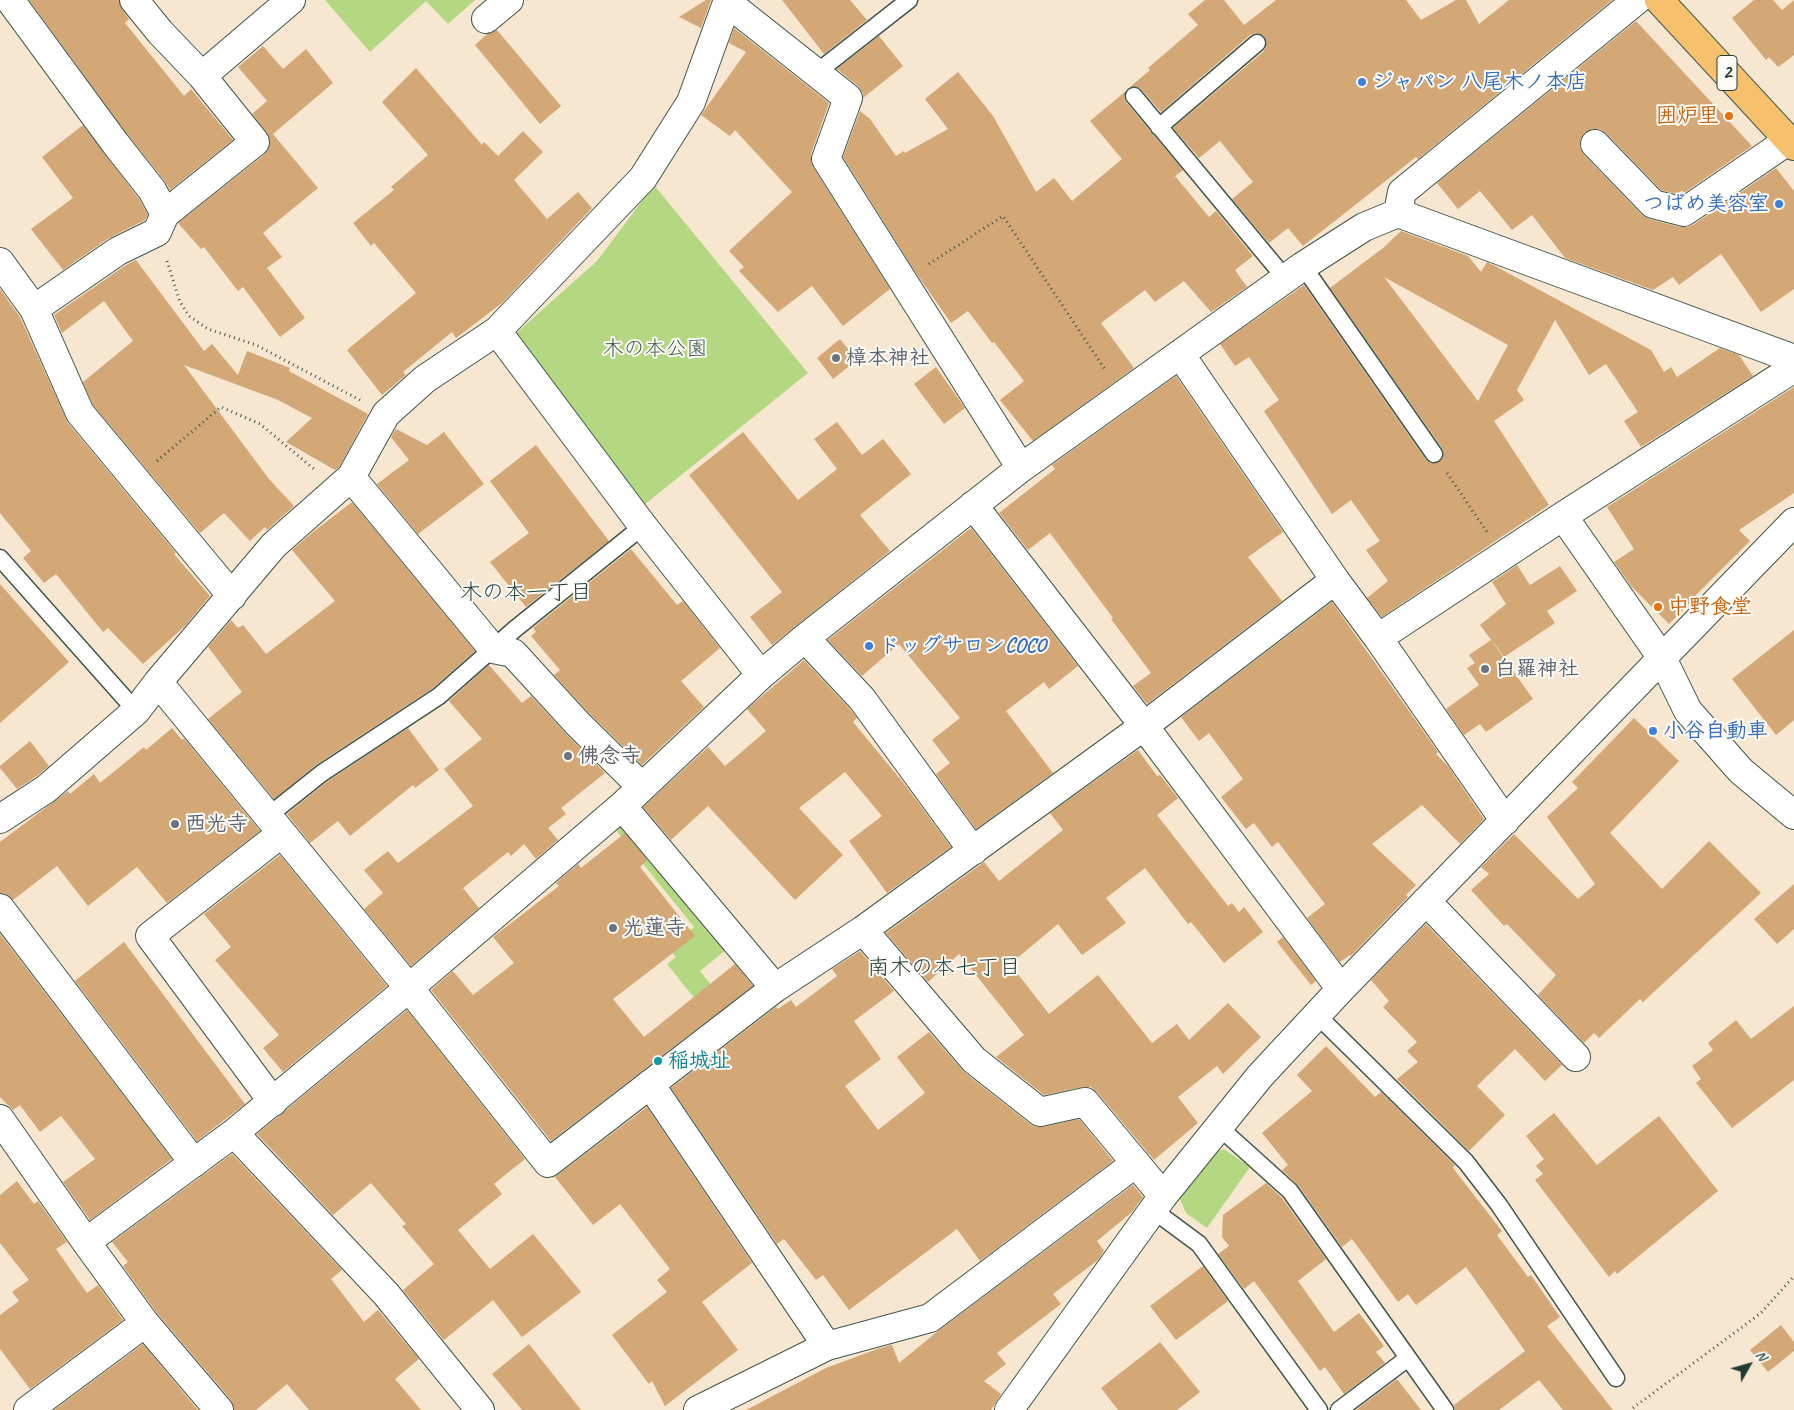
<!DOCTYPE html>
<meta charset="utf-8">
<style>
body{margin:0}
#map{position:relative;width:1794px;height:1410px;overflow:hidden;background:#f7e6d0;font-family:Caveat,sans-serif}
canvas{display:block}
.north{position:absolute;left:1724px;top:1340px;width:50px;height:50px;-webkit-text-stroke:4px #fdfcf7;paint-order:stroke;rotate:52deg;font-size:14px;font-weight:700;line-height:20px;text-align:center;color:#1f3d34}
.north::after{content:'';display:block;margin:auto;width:18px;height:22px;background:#1f3d34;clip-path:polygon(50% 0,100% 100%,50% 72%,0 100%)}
</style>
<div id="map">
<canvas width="1794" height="1410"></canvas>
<div class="north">N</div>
</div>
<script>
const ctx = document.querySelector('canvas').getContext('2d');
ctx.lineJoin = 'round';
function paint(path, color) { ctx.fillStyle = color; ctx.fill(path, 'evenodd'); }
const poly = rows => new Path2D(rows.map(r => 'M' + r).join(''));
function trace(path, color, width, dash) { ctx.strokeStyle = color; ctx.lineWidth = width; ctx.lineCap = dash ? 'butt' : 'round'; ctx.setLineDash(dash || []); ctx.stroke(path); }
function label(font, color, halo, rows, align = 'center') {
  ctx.font = font + ' Caveat,"Klee One",sans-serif'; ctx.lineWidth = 4; ctx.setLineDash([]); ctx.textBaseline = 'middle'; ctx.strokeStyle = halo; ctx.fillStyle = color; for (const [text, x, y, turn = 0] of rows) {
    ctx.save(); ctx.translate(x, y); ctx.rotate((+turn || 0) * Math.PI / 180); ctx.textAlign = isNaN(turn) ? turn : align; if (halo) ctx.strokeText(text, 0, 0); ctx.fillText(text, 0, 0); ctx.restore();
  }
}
paint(poly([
 [325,0,475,0,448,24,426,1,370,52],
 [654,185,808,373,644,505,514,335,597,261],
 [629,818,732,945,700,971,728,1006,711,1019,667,964,676,957,668,948,694,927,615,829],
 [1224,1149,1250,1167,1207,1228,1186,1213,1179,1197,1206,1155]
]), '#b4d881');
paint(poly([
 [29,0,119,0,122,9,129,19,125,23,184,96,191,89,233,140,170,190,164,180,127,134],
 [706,0,711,0,701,28,679,17],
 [782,0,850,0,867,20,824,54],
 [1205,0,1224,0,1244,25,1276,0,1406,0,1421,20,1456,0,1466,0,1479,24,1509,0,1612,0,1418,159,1416,157,1303,246,1288,228,1269,243,1232,199,1253,182,1220,141,1199,158,1173,128,1264,51,1267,42,1264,36,1256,33,1250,35,1161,112,1141,89,1137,87,1130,87,1150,70,1148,68,1198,25,1188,14],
 [1754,0,1773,0,1782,10,1794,0,1794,55,1778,67,1769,57,1766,60,1732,18],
 [1636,21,1752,146,1681,195,1661,190,1606,133,1600,129,1592,129,1584,133,1580,140,1580,148,1584,155,1642,215,1649,219,1680,227,1687,227,1693,225,1776,168,1794,191,1794,289,1761,312,1721,254,1679,285,1673,277,1653,290,1565,258,1532,215,1512,230,1480,191,1458,209,1437,183],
 [734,28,829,103,811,154,811,161,813,167,890,289,843,326,812,286,778,312,739,271,744,267,729,251,792,192,735,130,730,136,701,115,746,52,729,43],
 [497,30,561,106,540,124,475,45,487,34],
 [879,36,903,66,863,98,863,93,858,86,837,69],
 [263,46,283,69,306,49,333,83,273,134,318,188,263,233,282,257,267,268,305,318,280,337,243,287,238,291,204,247,201,249,178,223,265,154,269,148,270,140,267,133,252,114,267,101,238,67],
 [416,68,482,145,484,142,498,156,523,131,543,152,514,180,547,219,578,192,592,208,502,303,456,338,452,332,403,372,406,375,382,395,347,350,416,293,374,243,371,246,353,223,394,190,391,187,428,155,382,102],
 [958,72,993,116,1036,192,1054,178,1072,201,1122,159,1090,121,1126,91,1124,97,1126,102,1183,170,1175,176,1209,217,1216,211,1253,256,1235,270,1247,287,1211,312,1184,281,1155,302,1145,290,1101,323,1134,368,1033,441,1000,400,1024,381,994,342,992,343,968,311,951,323,914,270,843,157,860,111,870,119,896,156,904,151,905,153,948,129,925,99],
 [83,125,139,199,148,215,145,220,109,238,63,270,31,229,73,198,42,157],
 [1401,231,1468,256,1481,272,1487,262,1495,266,1651,350,1664,372,1671,367,1677,377,1720,348,1739,355,1753,376,1641,447,1624,421,1638,412,1606,364,1589,375,1555,320,1517,390,1524,400,1494,421,1549,505,1382,617,1367,598,1388,581,1366,550,1380,541,1351,500,1332,514,1264,411,1279,400,1249,357,1235,366,1220,344,1304,285,1426,460,1430,463,1439,462,1443,458,1442,448,1330,288,1383,248],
 [1384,277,1508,345,1478,401],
 [136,260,204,351,212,344,238,375,247,351,290,368,289,371,368,414,339,467,335,470,286,442,312,418,278,400,184,365,269,479,294,506,267,530,265,527,250,541,224,513,200,533,93,405,83,382,133,341,104,301,62,333,54,315,126,265],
 [0,289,20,317,68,423,176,553,174,554,210,596,185,626,143,664,108,628,103,632,56,574,44,583,23,558,31,551,0,513],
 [840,339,857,360,833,379,817,358],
 [936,367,965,408,944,424,914,384],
 [1176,376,1283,532,1248,557,1282,601,1147,704,1133,686,1151,673,1111,619,1113,618,1050,533,1028,550,999,513,1055,469,1052,465],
 [1794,387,1794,493,1739,530,1750,541,1690,601,1691,602,1669,624,1631,586,1614,562,1634,549,1607,507],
 [837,422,862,455,883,439,911,474,860,515,890,551,772,645,750,617,782,592,689,475,743,432,798,500,837,469,814,439],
 [396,429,427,445,444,432,484,484,418,534,377,484,409,460,391,437],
 [536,445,609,541,526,607,490,562,529,533,490,481],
 [352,502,475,651,433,688,316,765,274,799,208,719,242,692,208,647,231,620,238,628,243,625,266,654,335,601,292,550,313,532],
 [971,528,1078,666,1049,689,1044,682,1006,711,1053,773,976,829,936,774,950,763,932,740,960,718,899,644,862,676,828,640],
 [631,549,677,605,683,601,720,648,681,681,704,707,642,765,589,713,554,675,560,670,531,636,536,632,533,628],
 [1517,565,1530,585,1560,566,1577,591,1547,611,1555,623,1504,657,1480,625,1506,604,1492,582],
 [0,584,69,662,0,723],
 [1332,602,1438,752,1436,754,1448,766,1484,819,1460,844,1422,805,1372,844,1416,885,1406,895,1408,897,1351,956,1350,955,1340,962,1307,918,1325,904,1278,842,1272,847,1254,823,1246,829,1221,797,1243,779,1209,733,1199,741,1181,717],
 [1794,630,1794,720,1776,735,1732,679],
 [1491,640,1533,699,1486,732,1480,724,1464,735,1446,709,1479,685,1467,668,1475,663,1469,655],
 [804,660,850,709,857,718,853,722,906,786,951,847,887,893,849,841,882,816,845,772,799,808,843,855,795,900,708,806,671,840,643,807,708,747,725,766,766,731,747,709],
 [489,665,522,703,531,696,567,735,605,773,561,808,566,814,548,828,558,840,536,859,524,844,511,856,508,852,463,888,479,908,411,966,364,909,383,893,364,870,388,851,398,863,473,806,444,769,482,739,449,701],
 [1634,718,1679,761,1610,833,1662,889,1709,841,1761,893,1643,1002,1640,999,1599,1038,1594,1033,1584,1043,1538,995,1556,975,1507,924,1504,926,1471,890,1489,874,1481,867,1514,834,1578,899,1595,884,1547,817,1578,788,1572,782],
 [172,728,182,740,184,738,260,831,167,903,137,867,88,906,57,866,13,900,6,894,0,893,0,842,68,791,70,794,94,774,100,783,144,747,146,750],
 [408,728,439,770,415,788,413,785,350,836,338,821,310,843,287,814,328,781],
 [30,741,49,766,37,776,17,789,0,768,0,766],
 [1138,750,1157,776,1160,775,1178,798,1157,815,1228,906,1232,903,1239,912,1244,907,1263,932,1224,963,1191,922,1188,924,1145,868,1106,898,1126,923,1082,955,1058,924,1010,964,1049,1014,1098,975,1152,1043,1177,1024,1189,1040,1228,1003,1261,1037,1223,1074,1217,1066,1178,1097,1198,1123,1154,1160,1097,1092,1091,1087,1082,1087,1044,1095,996,1057,1024,1035,959,954,928,982,886,933,984,862,999,881,1063,830,1050,813],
 [625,833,647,860,640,867,695,936,613,999,644,1037,735,964,753,986,551,1141,431,990,453,971,473,995,514,963,493,937,559,886,556,883,578,864,581,868],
 [280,855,387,986,283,1072,263,1048,279,1035,215,960,231,947,204,914],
 [1794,884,1794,929,1777,944,1754,919],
 [1426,924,1562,1065,1545,1081,1515,1049,1477,1086,1505,1115,1469,1151,1397,1079,1418,1062,1407,1051,1417,1042,1383,1007,1389,1001,1371,980],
 [0,934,172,1159,90,1220,63,1182,95,1159,61,1116,40,1132,20,1105,13,1110,0,1097],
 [1283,937,1316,981,1311,985,1277,942],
 [124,942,245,1104,197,1141,75,981],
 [860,951,894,991,854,1021,881,1059,845,1086,878,1130,925,1093,897,1057,929,1032,964,1072,1030,1124,1036,1127,1043,1127,1079,1119,1113,1161,980,1261,957,1229,849,1310,823,1275,816,1280,784,1239,777,1244,671,1088,776,1007,778,1009,791,1000,796,1007,837,976,832,969],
 [1794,1006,1794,1080,1732,1128,1696,1083,1701,1079,1692,1066,1713,1050,1708,1043,1736,1020,1751,1039],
 [407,1010,525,1159,494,1184,502,1194,458,1230,490,1269,533,1234,581,1292,522,1337,493,1300,444,1340,443,1339,403,1290,434,1264,402,1226,406,1224,371,1183,333,1215,257,1134],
 [1326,1046,1375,1097,1381,1092,1455,1165,1453,1168,1502,1231,1497,1235,1528,1277,1531,1275,1560,1317,1547,1326,1613,1410,1563,1410,1539,1380,1499,1410,1455,1410,1454,1405,1525,1351,1466,1267,1416,1305,1408,1294,1398,1302,1352,1239,1342,1247,1298,1185,1282,1170,1288,1165,1262,1133,1312,1091,1297,1075],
 [647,1107,752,1263,702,1302,738,1350,665,1406,652,1381,649,1384,612,1335,667,1292,657,1280,670,1269,620,1204,593,1225,555,1177],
 [1554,1113,1597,1165,1659,1116,1718,1191,1617,1274,1615,1271,1609,1277,1535,1180,1543,1174,1536,1166,1544,1159,1526,1136],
 [232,1154,342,1270,331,1279,364,1322,378,1310,419,1359,395,1379,421,1410,309,1410,287,1384,256,1410,234,1410,231,1400,157,1313,123,1266,128,1262,112,1242],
 [17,1181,34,1204,38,1201,67,1242,56,1249,87,1293,98,1285,123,1320,30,1389,0,1349,0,1315,19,1301,12,1292,29,1280,0,1243,0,1195],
 [1266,1183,1282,1198,1326,1259,1298,1281,1334,1332,1359,1313,1384,1346,1376,1352,1385,1363,1344,1394,1325,1367,1320,1371,1254,1281,1244,1289,1218,1254,1229,1246,1222,1237,1223,1215],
 [1133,1185,1143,1197,1132,1212,1097,1241,1104,1251,1098,1260,1053,1294,1061,1304,997,1353,1006,1364,984,1381,1001,1394,991,1410,746,1410,826,1368,880,1348,892,1345,899,1363,938,1331],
 [1203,1266,1228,1301,1176,1340,1150,1306],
 [1781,1325,1794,1342,1794,1351,1768,1372,1750,1350],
 [1160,1342,1200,1392,1177,1410,1118,1410,1101,1388],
 [143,1344,198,1410,54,1410],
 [529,1344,581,1410,522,1410,492,1374],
 [1397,1379,1421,1410,1356,1410]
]), '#d3a876');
const service = poly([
 [816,73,909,0],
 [1134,96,1285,278],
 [1159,127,1257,43],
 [1303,266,1434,454],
 [0,558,136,711],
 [268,816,322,773,439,696,515,629,643,526],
 [1317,1015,1466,1162,1499,1205,1616,1378],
 [1219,1127,1290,1191,1445,1410],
 [1153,1210,1199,1244,1319,1410],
 [1339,1410,1408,1358]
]);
const minor = poly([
 [10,0,115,143,152,190,165,214],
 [728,3,848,98,826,159,1021,468],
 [486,19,509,0],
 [202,76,291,0],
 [1595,144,1653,204,1684,212,1789,140],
 [1398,213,1402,192,1637,0],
 [0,262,34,309,80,413,232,596],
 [34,309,118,251,157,232,165,214,255,142,202,76,160,32,134,0],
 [497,331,643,526,761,675],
 [1180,354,1335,580,1378,638,1505,821],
 [351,477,493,649,513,653,578,724,642,787],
 [973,505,1144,726,1341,989],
 [1563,516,1662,658,1688,711,1741,771,1794,815],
 [805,638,862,699,973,851],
 [1378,638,1563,516,1794,368],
 [158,682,409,988,548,1163,775,988,863,930,1144,726,1335,580],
 [622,806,775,988],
 [0,819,46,789,136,711,158,682,274,545,351,477,386,414,425,379,497,331,643,178,691,102,728,0],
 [1426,901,1576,1057],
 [0,908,194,1163],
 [863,930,974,1060,1040,1112,1085,1102,1163,1196],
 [650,1084,827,1346],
 [273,1102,150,936,282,833],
 [0,1119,86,1242,145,1323,219,1410],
 [234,1133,386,1294,480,1410],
 [86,1242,234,1133,409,988,622,806,761,675,805,638,1021,468,1303,266,1364,227,1398,213,1794,359],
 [28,1410,145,1323],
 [698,1410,827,1346,930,1318,1136,1163],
 [1009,1410,1163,1196,1260,1076,1341,989,1794,522]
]);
const primary = poly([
 [1659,0,1794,146]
]);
trace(service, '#3f564b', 19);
trace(minor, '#3f564b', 30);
trace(primary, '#3f564b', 30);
trace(poly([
 [167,261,180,302,189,316,208,329,256,345,360,400],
 [929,264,1003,216,1106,371],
 [157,461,221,407,260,424,314,469],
 [1447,473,1487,532],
 [1633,1408,1761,1313,1794,1276]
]), '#3f564b', 3, [1, 4]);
trace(service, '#fff', 16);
trace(minor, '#fff', 28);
trace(primary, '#f7c06c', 28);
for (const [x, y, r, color] of [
 [1362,82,5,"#3f7fe0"],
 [1729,116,5,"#e8710a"],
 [1779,204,5,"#3f7fe0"],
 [836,358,5,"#6b7280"],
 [1658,607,5,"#e8710a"],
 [869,646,5,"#3f7fe0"],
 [1485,669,5,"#6b7280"],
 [1653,731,5,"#3f7fe0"],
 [568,756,5,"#6b7280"],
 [175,824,5,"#6b7280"],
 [613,928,5,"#6b7280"],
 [658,1061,5,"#0f9aa8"]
]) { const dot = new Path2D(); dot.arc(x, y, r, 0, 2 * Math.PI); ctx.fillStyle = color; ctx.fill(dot); trace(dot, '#fdfcf7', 2); }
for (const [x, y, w] of [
 [1727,73,20]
]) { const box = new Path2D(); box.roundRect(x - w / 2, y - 17.5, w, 35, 4); ctx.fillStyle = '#fdfcf7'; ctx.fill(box); trace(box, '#1f3d34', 1); }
label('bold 20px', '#1f3d34', null, [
 ["2",1727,73]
]);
label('bold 21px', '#366cbe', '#fdfcf7', [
 ["ジャパン 八尾木ノ本店",1372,82],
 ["つばめ美容室",1769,204,"right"],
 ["ドッグサロンCOCO",879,646],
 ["小谷自動車",1663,731]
], 'left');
label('bold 21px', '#c56008', '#fdfcf7', [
 ["囲炉里",1719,116],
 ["中野食堂",1668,607,"left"]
], 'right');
label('21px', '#3d5c43', '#fdfcf7', [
 ["木の本公園",655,349]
]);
label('bold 21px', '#5b616d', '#fdfcf7', [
 ["樟本神社",846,358],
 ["白羅神社",1495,669],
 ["佛念寺",578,756],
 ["西光寺",185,824],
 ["光蓮寺",623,928]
], 'left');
label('bold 21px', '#0d838f', '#fdfcf7', [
 ["稲城址",668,1061]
], 'left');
label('22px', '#1f3d34', '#fdfcf7', [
 ["木の本一丁目",526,593],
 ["南木の本七丁目",944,968]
]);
</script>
